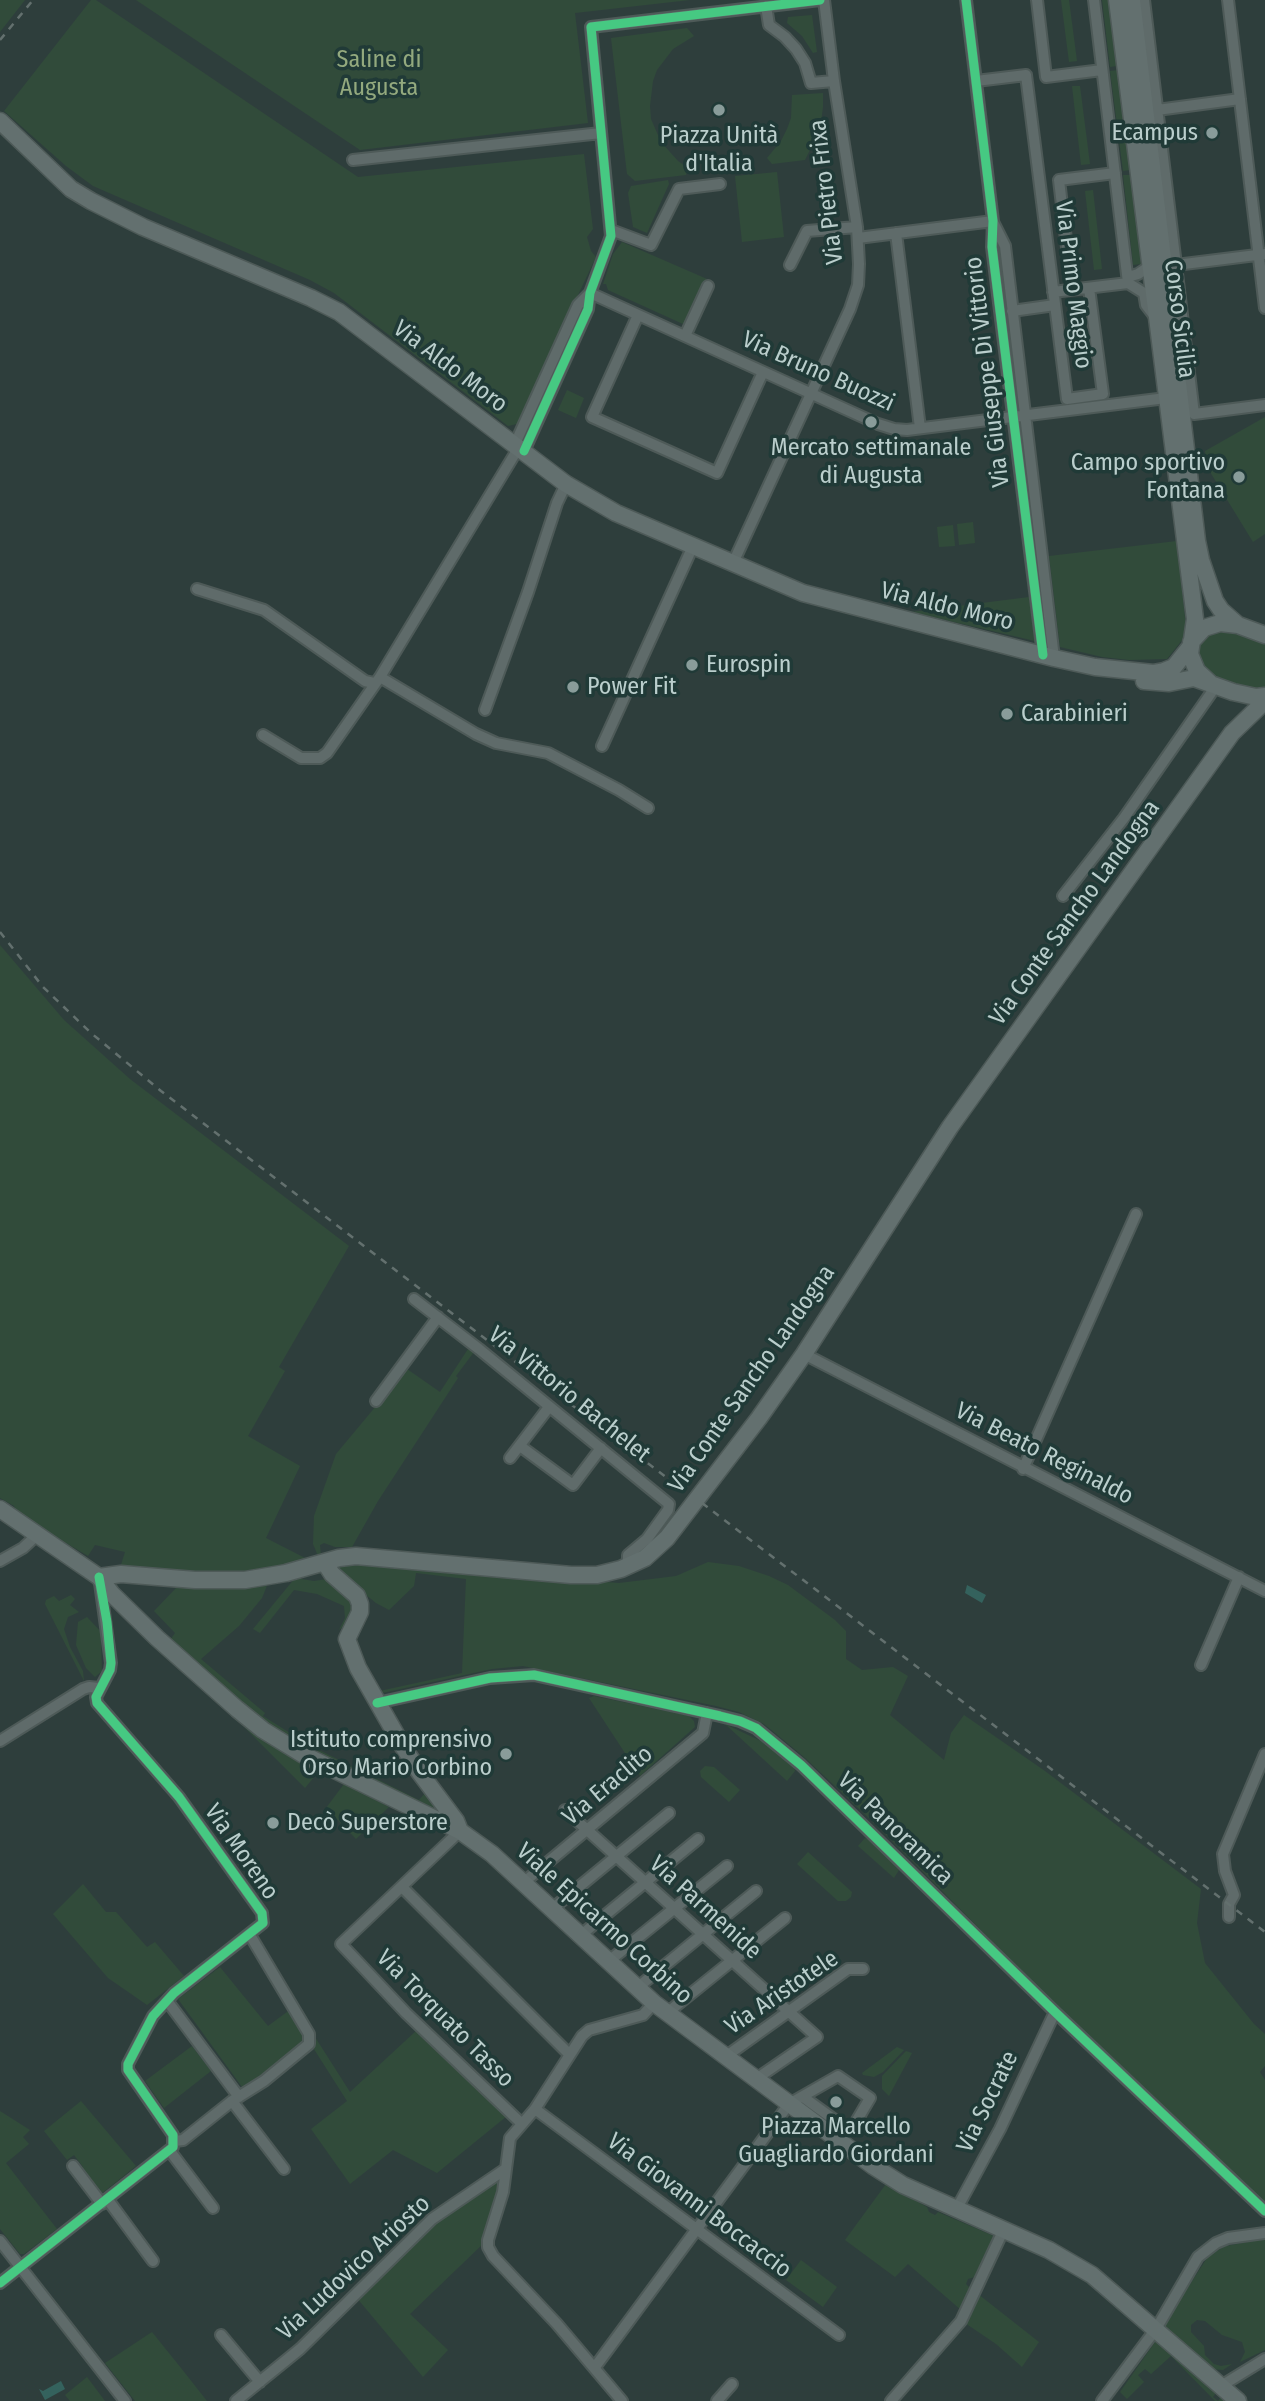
<!DOCTYPE html>
<meta charset="utf-8">
<style>
body{margin:0}
canvas{display:block;background:#2e3e3c}
</style>
<canvas width="1265" height="2401"></canvas>
<script>
const ctx = document.querySelector('canvas').getContext('2d');
ctx.lineJoin = 'round';
function paint(path, color) { ctx.fillStyle = color; ctx.fill(path, 'evenodd'); }
const poly = rows => new Path2D(rows.map(r => 'M' + r).join(''));
function trace(path, color, width, dash) { ctx.strokeStyle = color; ctx.lineWidth = width; ctx.lineCap = dash ? 'butt' : 'round'; ctx.setLineDash(dash || []); ctx.stroke(path); }
function label(font, color, halo, rows, align = 'center') {
  ctx.font = font + ' "Fira Sans Condensed",sans-serif'; ctx.lineWidth = 7; ctx.setLineDash([]); ctx.textBaseline = 'middle'; ctx.strokeStyle = halo; ctx.fillStyle = color; for (const [text, x, y, turn = 0] of rows) {
    ctx.save(); ctx.translate(x, y); ctx.rotate((+turn || 0) * Math.PI / 180); ctx.textAlign = isNaN(turn) ? turn : align; if (halo) ctx.strokeText(text, 0, 0); ctx.fillText(text, 0, 0); ctx.restore();
  }
}
paint(poly([
 [0,0,25,0,0,32],
 [91,0,96,0,358,177,584,154,593,229,587,237,591,251,596,257,517,424,508,426,334,293,310,280,93,186,66,166,4,111],
 [136,0,690,0,575,13,588,123,360,150],
 [1061,0,1069,0,1077,61,1069,62],
 [1102,0,1109,0,1117,66,1110,67],
 [812,15,817,52,813,53,802,36,787,23,788,17],
 [687,28,694,36,673,49,657,70,653,81,650,106,651,119,661,142,678,161,688,168,686,175,635,181,627,174,611,38],
 [1118,70,1130,170,1123,171,1110,71],
 [1080,86,1090,164,1081,165,1072,86],
 [823,93,823,107,820,130,805,160,772,164,767,158,781,141,787,129,791,118,792,95],
 [777,172,784,237,742,242,735,176],
 [1123,175,1131,175,1141,264,1133,265],
 [668,180,669,184,647,233,633,227,628,193,631,186],
 [1093,190,1102,269,1094,270,1085,191],
 [622,242,707,279,686,323,683,324,608,290,606,284,603,284,613,254],
 [567,390,584,398,576,418,558,410],
 [1265,417,1265,534,1253,542,1207,467,1205,451],
 [973,522,975,543,959,545,957,524],
 [953,525,955,546,939,547,937,527],
 [1177,541,1186,627,1183,639,1167,659,1129,660,1102,657,1060,647,1049,556],
 [1029,597,1035,641,911,612],
 [1214,631,1236,631,1265,642,1265,687,1256,688,1235,684,1214,676,1202,666,1197,648,1202,639],
 [0,945,64,1020,130,1079,349,1246,279,1367,285,1371,248,1436,300,1466,266,1538,309,1560,302,1564,223,1576,120,1568,125,1552,95,1545,88,1556,27,1520,17,1513,14,1506,0,1498],
 [468,1349,474,1352,456,1376,458,1378,378,1501,352,1547,335,1547,324,1543,320,1545,321,1556,318,1556,313,1544,314,1516,336,1454,407,1369,440,1392],
 [359,1562,619,1583,676,1576,708,1562,739,1566,769,1576,788,1585,835,1620,846,1631,846,1659,862,1670,893,1667,908,1676,890,1715,944,1760,951,1733,964,1715,1045,1771,1201,1889,1197,1923,1205,1963,1254,2024,1265,2034,1265,2066,1260,2072,1265,2080,1265,2203,1046,1995,875,1824,804,1757,764,1724,739,1712,716,1706,523,1666,492,1669,378,1694,375,1692,462,1673,466,1579,416,1573,414,1586,389,1610,376,1603,340,1574,337,1568,346,1563],
 [295,1578,314,1581,327,1579,347,1594,352,1609,346,1624,339,1630,345,1618,344,1606,317,1594,294,1590,260,1633,253,1629],
 [268,1583,262,1598,239,1626,201,1659,265,1713,263,1716,309,1745,419,1800,425,1793,447,1819,325,1758,290,1738,261,1719,170,1640,175,1633,154,1611,177,1587,237,1588],
 [71,1595,75,1599,70,1605,79,1612,68,1617,64,1629,70,1647,83,1671,84,1681,45,1604,46,1600,54,1596,59,1601],
 [87,1617,104,1635,101,1641,102,1671,95,1677,86,1668,76,1645,78,1622],
 [594,1696,689,1716,694,1721,695,1727,640,1776,589,1698],
 [725,1724,763,1742,794,1767,795,1771,787,1781],
 [247,1726,272,1746,319,1771,305,1788,245,1728],
 [705,1766,714,1767,740,1790,729,1802,701,1777,700,1771],
 [344,1784,389,1807,356,1839,326,1808],
 [865,1838,868,1839,899,1870,894,1878,858,1846],
 [808,1852,852,1892,851,1897,846,1901,838,1901,797,1864],
 [83,1884,106,1912,116,1912,147,1947,155,1942,184,1976,147,2005,108,1978,53,1914],
 [220,1967,268,2026,291,2009,306,2035,305,2043,247,2088,242,2087,178,1999],
 [417,2030,507,2116,437,2173,393,2150,350,2184,311,2129,347,2101,312,2046,315,2037,350,2092],
 [192,2046,211,2071,164,2108,145,2081],
 [897,2047,904,2050,883,2072,874,2077,863,2075,862,2073],
 [906,2051,912,2053,889,2096,882,2089,882,2076],
 [81,2101,136,2166,101,2194,81,2169,83,2167,74,2155,67,2160,44,2131],
 [0,2111,30,2130,23,2137,29,2144,6,2163,57,2229,24,2254,20,2254,0,2229],
 [497,2179,501,2182,485,2242,410,2314,448,2350,423,2377,356,2297,433,2221],
 [886,2184,927,2207,929,2212,935,2215,938,2212,994,2236,978,2276,968,2279,966,2284,971,2289,961,2310,908,2264,895,2277,845,2240],
 [1265,2239,1265,2350,1240,2362,1245,2352,1242,2342,1222,2335,1205,2321,1197,2320,1191,2325,1191,2332,1204,2346,1205,2355,1214,2364,1221,2366,1232,2364,1223,2370,1210,2369,1162,2327,1209,2255,1226,2246],
 [801,2260,837,2287,823,2307,786,2280],
 [978,2294,1039,2342,1022,2367,996,2344,965,2323],
 [152,2332,181,2368,207,2401,135,2401,105,2363],
 [1155,2342,1159,2342,1216,2393,1213,2397,1218,2401,1221,2397,1226,2401,1215,2401,1171,2356,1151,2374,1145,2369,1138,2375,1144,2382,1127,2399,1120,2392],
 [87,2377,105,2401,70,2401,65,2395]
]), '#314b3a');
paint(poly([
 [967,1585,986,1595,982,1603,965,1593],
 [61,2381,65,2389,45,2400,39,2389,43,2391]
]), '#34625d');
const street = poly([
 [966,0,993,221,992,247,1043,655],
 [1037,0,1046,77,1102,70],
 [1094,0,1128,283,1144,293,1146,305,1156,318],
 [1144,0,1194,414,1265,405],
 [1228,0,1265,308],
 [766,6,769,25,785,37,796,49,805,63,811,83,834,81],
 [976,81,1026,75,1067,399,1103,394,1089,288],
 [1157,110,1240,99],
 [353,160,601,133],
 [994,224,1005,246,1054,658],
 [611,230,651,245,679,189,720,184],
 [896,233,920,428],
 [858,238,993,221],
 [790,265,807,231,857,227],
 [1176,265,1265,254],
 [1128,277,1138,274,1150,266],
 [1072,290,1059,180,1115,173],
 [1053,292,1128,283],
 [590,293,878,424,894,429,907,430,1166,398],
 [1012,311,1055,305],
 [638,315,592,417,717,473,763,372],
 [685,336,708,286],
 [515,444,578,305,590,293],
 [524,451,588,309,590,293,611,236,591,27,820,0],
 [733,563,850,309,858,285,859,264,857,227,834,81,824,0],
 [197,589,264,610,365,681,374,683],
 [380,677,476,734,496,743,548,753,619,790,648,808],
 [485,710,528,592,557,503,566,484],
 [263,735,301,758,320,758,327,753,380,677,519,447],
 [602,746,693,546],
 [1063,896,1124,818,1216,686],
 [414,1299,479,1349,669,1504,668,1510,647,1539,628,1555,628,1566],
 [804,1354,1265,1591],
 [376,1401,438,1317],
 [520,1446,573,1485,601,1448],
 [510,1458,549,1407],
 [1023,1469,1136,1214],
 [0,1561,23,1548,38,1534],
 [1201,1665,1239,1577],
 [377,1703,490,1678,534,1675,720,1716,740,1721,756,1728,801,1765,1055,2012,1265,2211],
 [0,1741,83,1689,89,1687,99,1688],
 [565,1810,817,2037,756,2079],
 [460,1831,341,1944,406,2013,521,2123],
 [523,1883,703,1733,707,1713],
 [402,1887,569,2054],
 [552,1909,669,1813],
 [1229,1917,1229,1904,1234,1895,1225,1871,1223,1854,1265,1754],
 [581,1935,698,1839],
 [609,1961,727,1866],
 [637,1988,756,1891],
 [168,2002,239,2097],
 [667,2013,785,1918],
 [725,2057,848,1969,863,1969],
 [232,2101,284,2169],
 [535,2109,839,2335],
 [175,2141,183,2140,232,2101,264,2081,309,2044,309,2034,250,1935],
 [170,2151,213,2208],
 [73,2166,102,2204],
 [108,2200,153,2261],
 [956,2210,1000,2129,1055,2012],
 [0,2241,125,2401],
 [0,2283,173,2147,173,2135,128,2070,128,2064,153,2016,174,1993,263,1923,262,1913,179,1797,97,1703,96,1697,110,1670,111,1663,100,1583],
 [221,2335,260,2382],
 [595,2367,789,2104,838,2076,870,2098,853,2127,847,2129,803,2097],
 [1221,2386,1265,2359],
 [236,2401,300,2349,432,2219,504,2170],
 [622,2401,557,2324,493,2256,488,2247,488,2240,503,2192,510,2138,535,2109,582,2036,589,2030,643,2015,654,2003],
 [717,2401,732,2384],
 [891,2401,961,2321,1003,2231],
 [1102,2401,1156,2329,1198,2257,1216,2243,1228,2238,1265,2233]
]);
const secondary = poly([
 [1117,0,1195,619,1190,654,1197,671,1210,683],
 [1132,0,1197,541,1201,560,1215,601,1221,610,1238,625],
 [0,121,71,189,91,201,143,227,311,298,339,312,566,484,616,513,803,593,1054,658,1095,667,1153,673,1164,671,1174,667,1190,647],
 [1191,642,1204,628,1220,623,1238,625,1265,635],
 [1144,681,1169,683,1194,678,1233,692,1256,697,1265,696],
 [0,1509,99,1577,112,1594,157,1638,237,1709,263,1730,302,1754,460,1831,492,1854,654,2003,873,2166,903,2185,1049,2250,1092,2275,1238,2401],
 [325,1563,332,1574,357,1596,360,1604,360,1612,347,1639,358,1668,402,1745,420,1773,456,1821,460,1831],
 [99,1577,121,1574,195,1580,245,1580,286,1573,339,1558,356,1556,571,1575,597,1575,621,1569,645,1558,667,1538,759,1418,804,1354,950,1127,1232,733,1265,701]
]);
trace(street, '#4e5a58', 14);
trace(secondary, '#4e5a58', 19);
trace(street, '#5f6b6a', 10);
trace(secondary, '#63706f', 16);
trace(poly([
 [0,40,33,0],
 [0,932,43,987,91,1033,161,1091,683,1490],
 [702,1503,1265,1932]
]), '#63706e', 2.5, [7, 7]);
trace(poly([
 [966,0,993,221,992,247,1043,655],
 [524,451,588,309,590,293,611,236,591,27,820,0],
 [377,1703,490,1678,534,1675,720,1716,740,1721,756,1728,801,1765,1055,2012,1265,2211],
 [0,2283,173,2147,173,2135,128,2070,128,2064,153,2016,174,1993,263,1923,262,1913,179,1797,97,1703,96,1697,110,1670,111,1663,107,1622,99,1577]
]), '#46c982', 9);
for (const [x, y, r, color] of [
 [719,110,7,"#899c9a"],
 [1212,133,7,"#899c9a"],
 [871,422,7,"#899c9a"],
 [1239,477,7,"#899c9a"],
 [692,665,7,"#899c9a"],
 [573,687,7,"#899c9a"],
 [1007,714,7,"#899c9a"],
 [506,1754,7,"#899c9a"],
 [273,1823,7,"#899c9a"],
 [836,2102,7,"#899c9a"]
]) { const dot = new Path2D(); dot.arc(x, y, r, 0, 2 * Math.PI); ctx.fillStyle = color; ctx.fill(dot); trace(dot, '#203a37', 2.5); }
label('24px', '#93a97e', '#203a37', [
 ["Saline di",379,60],
 ["Augusta",379,88]
]);
label('24px', '#bacecc', '#203a37', [
 ["Ecampus",1198,133,"right"],
 ["Piazza Unità",719,136,"center"],
 ["d'Italia",719,164,"center"],
 ["Mercato settimanale",871,448,"center"],
 ["di Augusta",871,476,"center"],
 ["Campo sportivo",1225,463,"right"],
 ["Fontana",1225,491,"right"],
 ["Eurospin",706,665],
 ["Power Fit",587,687],
 ["Carabinieri",1021,714],
 ["Istituto comprensivo",492,1740,"right"],
 ["Orso Mario Corbino",492,1768,"right"],
 ["Decò Superstore",287,1823],
 ["Piazza Marcello",836,2127,"center"],
 ["Guagliardo Giordani",836,2155,"center"]
], 'left');
label('24px', '#bacecc', '#203a37', [
 ["Via Pietro Frixa",827,192,-97],
 ["Via Primo Maggio",1073,285,83],
 ["Corso Sicilia",1179,319,83],
 ["Via Aldo Moro",450,367,37],
 ["Via Bruno Buozzi",818,372,24],
 ["Via Giuseppe Di Vittorio",988,372,-97],
 ["Via Aldo Moro",947,607,14],
 ["Via Conte Sancho Landogna",1075,913,-54],
 ["Via Conte Sancho Landogna",752,1379,-55],
 ["Via Vittorio Bachelet",569,1395,39],
 ["Via Beato Reginaldo",1044,1454,27],
 ["Via Eraclito",608,1786,-40],
 ["Via Panoramica",895,1829,44],
 ["Via Moreno",241,1852,55],
 ["Via Parmenide",705,1908,42],
 ["Viale Epicarmo Corbino",604,1924,42],
 ["Via Aristotele",782,1993,-34],
 ["Via Torquato Tasso",445,2019,45],
 ["Via Socrate",988,2102,-64],
 ["Via Giovanni Boccaccio",699,2206,37],
 ["Via Ludovico Ariosto",354,2268,-43]
]);
</script>
